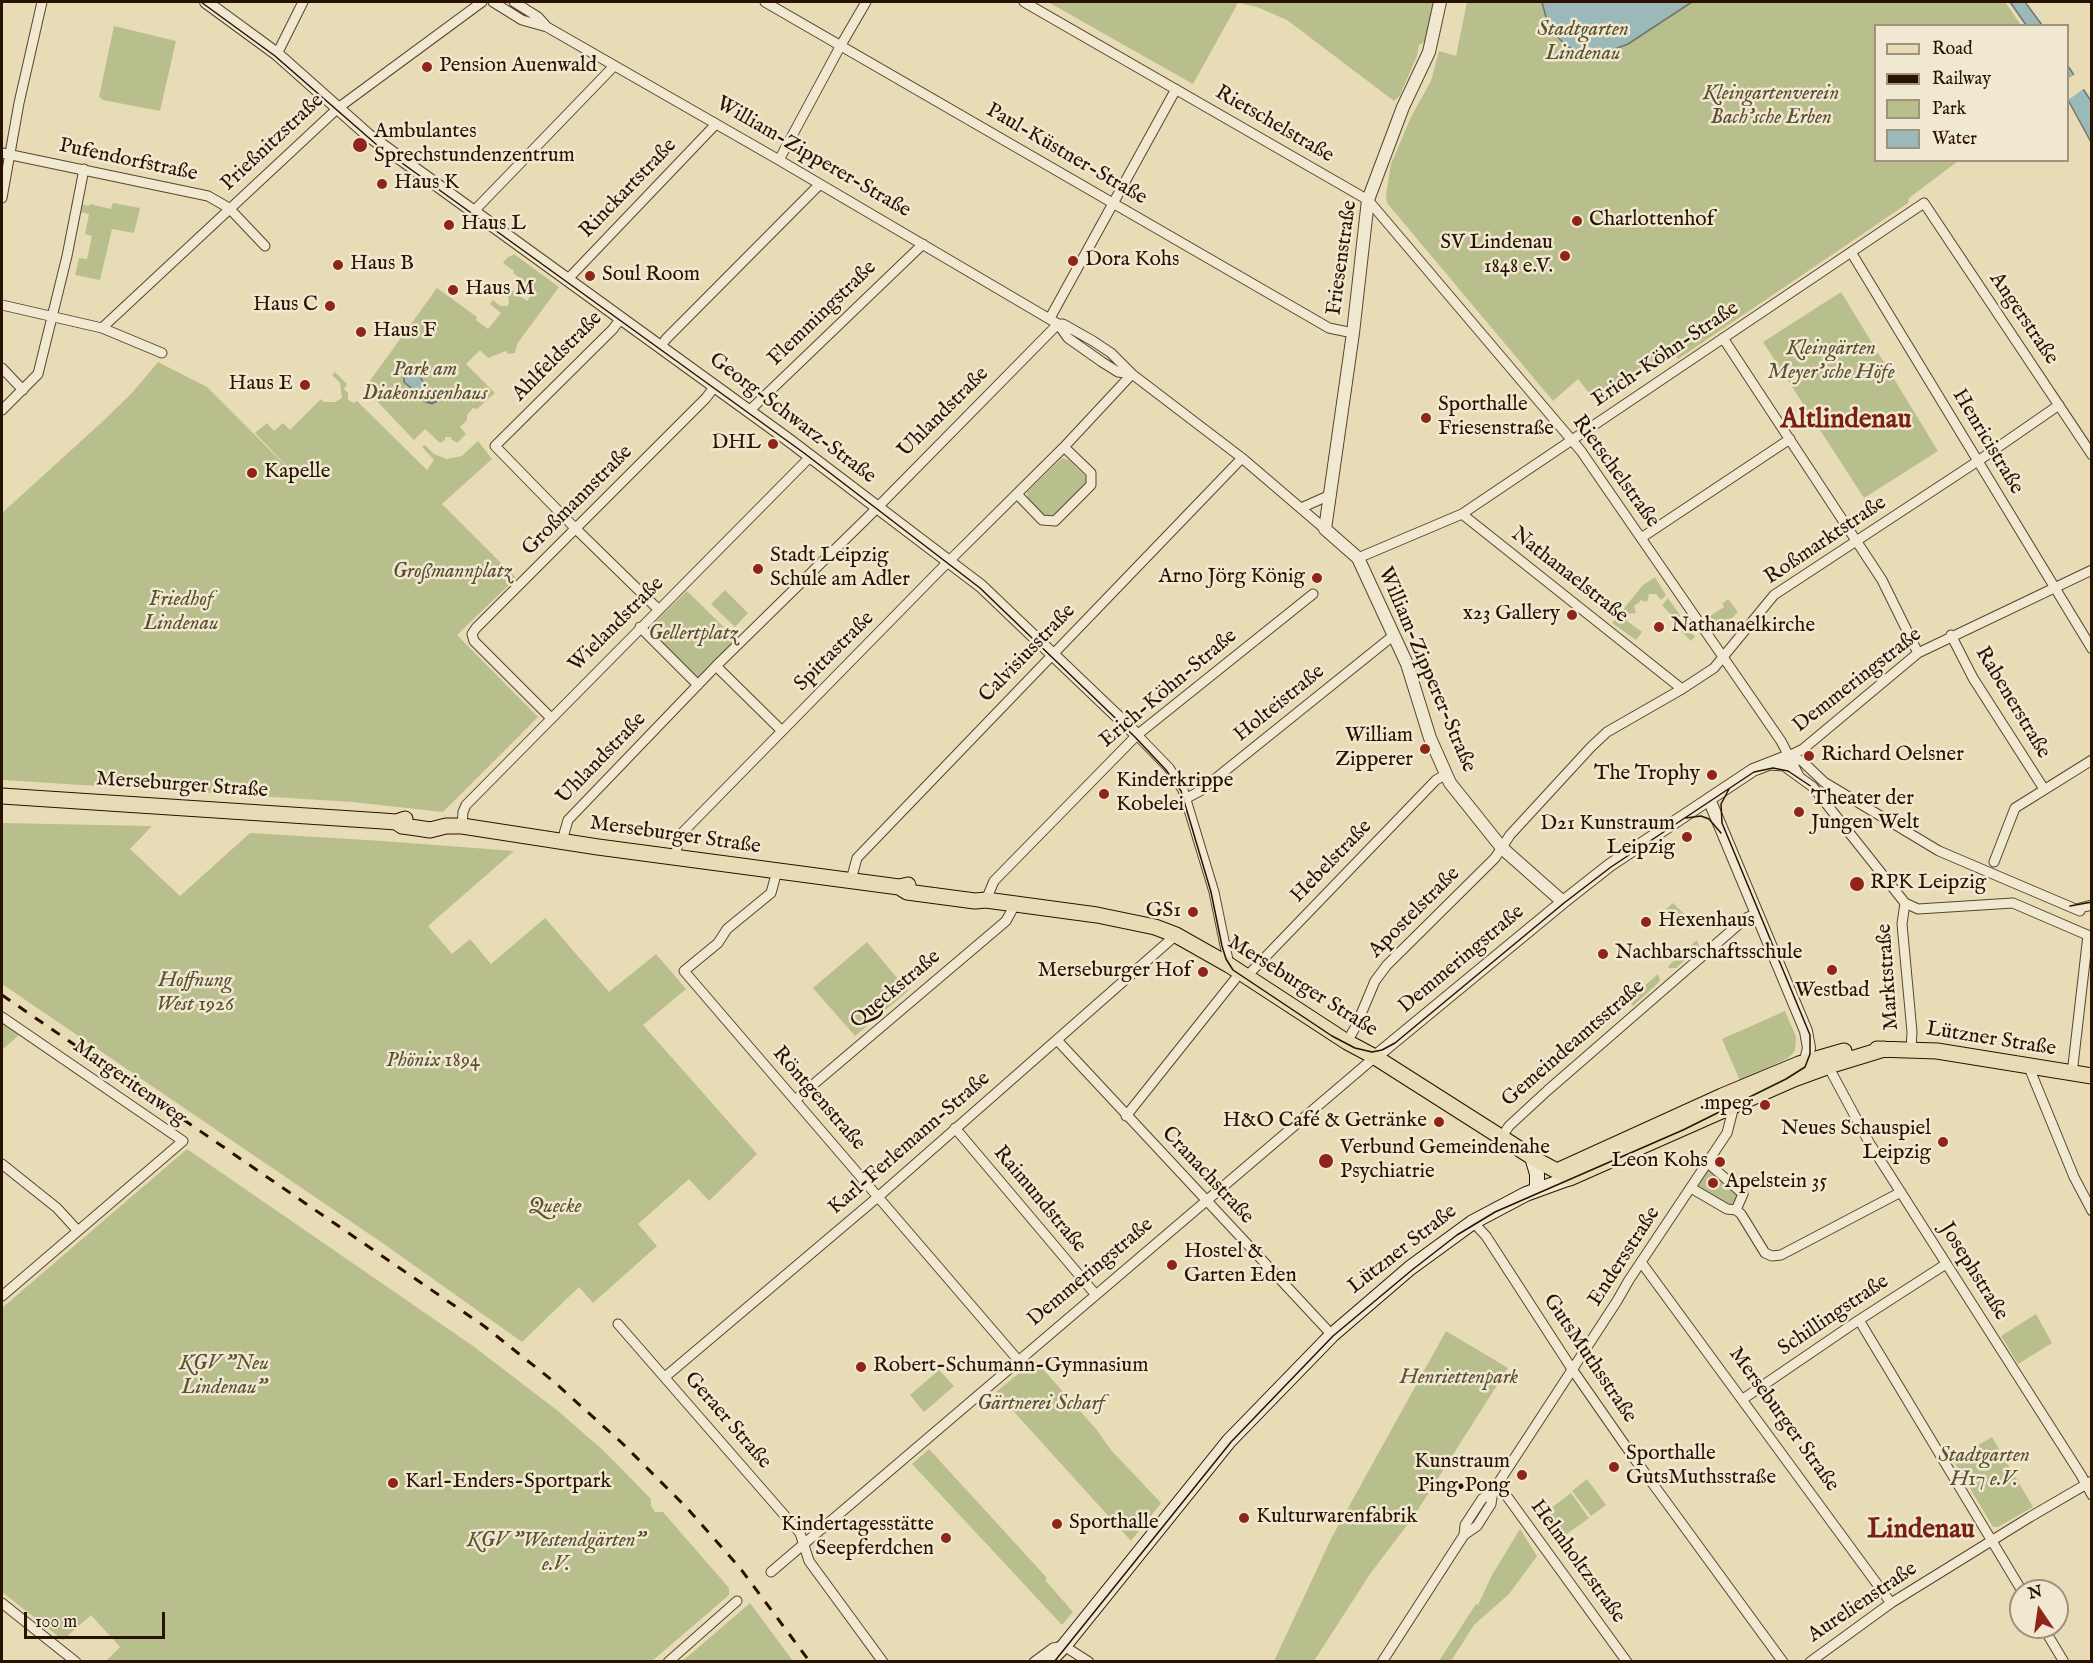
<!DOCTYPE html>
<meta charset="utf-8">
<style>
body{margin:0}
#map{position:relative;width:2093px;height:1663px;overflow:hidden;background:#e8dcb6;font-family:"IM FELL English",serif}
canvas{display:block}
.frame{position:absolute;inset:0;border:3px solid #291200;pointer-events:none}
.legend{position:absolute;left:1874px;top:24px;width:195px;height:138px;box-sizing:border-box;background:#f0e8d0;border:2px solid #a0927d;margin:0;padding:8px 10px;list-style:none;font-size:18px;color:#291200}
.legend li{display:flex;align-items:center;gap:12px;height:30px}
.legend b{width:30px;border:2px solid #a0927d}
.north{position:absolute;left:2009px;top:1579px;width:60px;height:60px;box-sizing:border-box;background:#f0e8d0;border:2px solid #a0927d;border-radius:50%;rotate:347deg;font-size:16px;font-weight:700;line-height:24px;text-align:center;color:#291200}
.north::after{content:'';display:block;margin:auto;width:21px;height:27px;background:#8f2418;clip-path:polygon(50% 0,100% 100%,50% 72%,0 100%)}
.scale{position:absolute;left:24px;top:1612px;width:141px;height:27px;box-sizing:border-box;border:3px solid #291200;border-top:0;padding-left:8px;font-size:18px;line-height:21px;white-space:nowrap;color:#291200;-webkit-text-stroke:4px #f0e8d0;paint-order:stroke}
</style>
<div id="map">
<canvas width="2093" height="1663"></canvas>
<div class="frame"></div>
<ul class="legend">
<li><b style="height:8px;background:#e8dcb6"></b>Road</li>
<li><b style="height:8px;background:#291200"></b>Railway</li>
<li><b style="height:16px;background:#b9bf8c"></b>Park</li>
<li><b style="height:16px;background:#9cb9b9"></b>Water</li>
</ul>
<div class="north">N</div>
<div class="scale">100 m</div>
</div>
<script>
const ctx = document.querySelector('canvas').getContext('2d');
ctx.lineJoin = 'round';
function paint(path, color) { ctx.fillStyle = color; ctx.fill(path, 'evenodd'); }
const poly = rows => new Path2D(rows.map(r => 'M' + r).join(''));
function trace(path, color, width, dash) { ctx.strokeStyle = color; ctx.lineWidth = width; ctx.lineCap = dash ? 'butt' : 'round'; ctx.setLineDash(dash || []); ctx.stroke(path); }
function label(font, color, halo, rows, align = 'center') {
  ctx.font = font + ' "IM FELL English",serif'; ctx.lineWidth = 5; ctx.setLineDash([]); ctx.textBaseline = 'middle'; ctx.strokeStyle = halo; ctx.fillStyle = color; for (const [text, x, y, turn = 0] of rows) {
    ctx.save(); ctx.translate(x, y); ctx.rotate((+turn || 0) * Math.PI / 180); ctx.textAlign = isNaN(turn) ? turn : align; if (halo) ctx.strokeText(text, 0, 0); ctx.fillText(text, 0, 0); ctx.restore();
  }
}
paint(poly([
 [1048,2,1433,2,1426,41,1419,45,1417,56,1400,95,1394,101,1287,20,1257,7,1238,3,1193,84],
 [1467,2,2005,2,2021,25,1876,26,1876,160,1958,161,1909,198,1908,203,1845,246,1678,359,1672,352,1597,403,1578,379,1553,401,1387,203,1386,195,1391,164,1411,117,1431,81,1439,51,1456,56],
 [114,26,176,41,160,111,103,100,99,97],
 [113,203,140,208,134,233,112,229,100,280,75,275,79,258,87,259,92,236,85,234,89,214,80,212,81,204,89,206,90,204,111,209],
 [514,254,559,287,517,344,515,353,508,354,506,351,488,358,480,350,466,364,495,393,477,409,473,408,467,415,467,420,460,427,466,434,457,443,451,439,451,437,445,437,445,440,440,443,425,429,414,440,369,393,369,382,437,288,477,317,476,320,488,329,501,313,490,304,493,300,500,306,507,306,509,303,508,296,499,292,504,285,527,301,535,290,513,273,514,271,503,263,507,258],
 [1841,292,1938,451,1864,498,1763,342],
 [158,362,207,387,307,487,255,433,267,423,274,431,283,423,290,430,321,399,323,402,335,402,342,398,340,383,332,375,335,372,347,384,344,389,348,393,348,400,354,403,357,401,427,470,434,460,422,447,425,445,434,454,447,459,462,456,478,441,492,459,442,504,516,578,457,635,538,717,443,812,352,802,2,780,2,513,102,422,131,394],
 [1062,458,1069,460,1086,477,1088,482,1052,517,1043,517,1028,500,1027,492],
 [1655,577,1666,595,1661,600,1656,594,1649,594,1647,602,1640,600,1640,602,1634,606,1636,613,1628,614,1627,621,1642,632,1636,640,1612,623,1643,585],
 [725,590,748,613,735,627,711,604],
 [687,591,738,641,699,680,648,629],
 [1668,598,1695,637,1691,641,1681,631,1685,630,1685,627,1683,627,1673,617,1674,615,1672,616,1662,605],
 [1728,599,1738,612,1722,628,1715,628,1707,618,1724,607,1722,604],
 [2,823,152,826,130,849,180,896,250,833,383,841,514,851,428,926,452,954,470,939,491,964,545,918,609,992,656,954,686,989,643,1025,757,1154,709,1201,689,1179,638,1224,657,1246,593,1303,579,1287,522,1342,381,1242,2,984],
 [1673,903,1687,917,1677,926,1664,911],
 [1697,940,1699,946,1697,950,1676,968,1669,968,1668,966],
 [867,942,908,991,855,1036,813,988],
 [1658,974,1660,980,1658,983,1633,1006,1628,1000],
 [1785,1011,1796,1037,1795,1051,1788,1058,1740,1081,1722,1039],
 [2,1021,20,1034,2,1050],
 [187,1149,473,1346,558,1411,604,1451,651,1499,651,1506,655,1512,663,1512,729,1588,729,1595,652,1661,105,1662,120,1647,91,1615,63,1640,2,1592,2,1308],
 [1708,1163,1741,1191,1736,1210,1691,1188],
 [2036,1314,2052,1343,2018,1364,2001,1336],
 [1446,1331,1508,1368,1414,1516,1370,1574,1314,1661,1274,1661,1332,1537],
 [1035,1360,1096,1429,1111,1450,1161,1503,1131,1541,996,1392],
 [939,1370,954,1386,924,1412,910,1395],
 [1992,1437,2033,1507,1998,1527,1993,1527,1953,1460],
 [929,1449,1047,1578,1045,1580,1073,1612,1062,1625,912,1464],
 [1587,1479,1606,1505,1591,1516,1572,1491],
 [1571,1493,1589,1518,1557,1541,1539,1517],
 [1520,1529,1537,1556,1509,1594,1474,1625,1451,1661,1439,1661,1476,1604,1478,1605,1492,1575],
 [750,1603,793,1661,682,1661,692,1653]
]), '#b9bf8c');
const water = poly([
 [1542,2,1692,2,1628,44,1602,54,1586,54,1568,47,1549,29,1542,2],
 [2010,2,2025,2,2042,25,2026,25,2010,2],
 [2068,66,2091,101,2091,142,2068,100,2068,66],
 [412,367,415,367,423,382,430,392,425,401,419,399,416,392,404,382,404,378,410,373,412,367]
]);
paint(water, '#9cb9b9');
trace(water, '#6e766f', 1.5);
paint(poly([
 [2075,74,2085,88,2068,100,2068,79]
]), '#e8dcb6');
trace(poly([
 [425,401,432,403,436,401,436,398,447,391]
]), '#6e766f', 3);
const minor = poly([
 [493,2,522,20,547,27,779,160,1058,324,1063,324,1093,341,1111,353,1132,374,1242,458,1325,529],
 [514,2,538,17,547,27],
 [765,2,1329,328,1353,333],
 [1024,2,1368,200,1581,451,1781,741,1799,776],
 [277,54,303,2],
 [2,153,208,196,229,208,265,246],
 [779,160,841,45,866,2],
 [2,198,19,103,42,2],
 [474,211,614,66],
 [1851,252,2092,649],
 [568,279,716,124],
 [2,305,102,328,162,353],
 [621,318,613,329,495,446,576,529,658,609],
 [1050,318,1176,89],
 [1058,324,1068,338,1102,362,1118,372,1132,374],
 [102,328,338,108,482,2],
 [1723,338,1882,580,1918,653],
 [661,346,666,339,820,184],
 [2,368,23,390],
 [2,410,38,374,67,256,84,169],
 [749,411,923,244],
 [1017,494,1042,520,1055,521,1091,485,1091,473,1064,447],
 [1301,508,1330,495],
 [1462,514,1682,689],
 [1641,538,1790,439],
 [1358,558,1462,514,1924,203,2092,455],
 [640,627,698,685],
 [1951,635,1973,678,2044,789],
 [716,666,782,731],
 [551,718,474,641,472,634,476,628,706,398,715,386],
 [1137,735,1169,768,1183,790,1214,892,1229,965],
 [1789,756,1803,749,1918,653,2092,570],
 [1789,756,1802,761,1824,782,1939,851,2080,911],
 [1769,765,1784,766,1813,787,1905,903,1918,909,2013,903,2092,937],
 [1187,798,1200,791,1394,635],
 [462,826,463,812,466,805,811,456],
 [562,841,568,820,716,666,867,518,1058,324],
 [675,858,679,838,683,832,940,570,1064,447,1132,374],
 [1994,862,2015,808,2092,760],
 [777,871,771,893,727,929,718,943,684,971,1018,1360],
 [851,880,857,858,1242,458],
 [986,900,994,881,1137,735,1313,594],
 [1905,903,1902,924,1912,1032,1911,1049],
 [2076,909,2092,905],
 [1246,977,1436,780,1445,775],
 [2,1017,183,1141,2,1296],
 [1057,1040,1332,1335],
 [1347,1042,1356,1026,1375,981,1387,965,1495,858,1510,835,1591,747,1607,732,1682,689,1714,668,1774,595,1978,461,2059,405],
 [2028,1065,2074,1177,2092,1211],
 [1828,1066,1870,1144,2081,1475,2092,1495],
 [2072,1074,2088,935],
 [795,1100,1006,921,1012,910,1013,903],
 [1126,1116,1240,973],
 [955,1128,1096,1295],
 [1501,1138,1509,1126,1548,1090,1746,918,1757,913],
 [1708,1163,1743,1194,1736,1210],
 [2,1164,57,1208,78,1231],
 [1691,1188,1727,1209,1736,1210,1741,1214,1765,1253,1772,1256,1781,1255,1901,1192],
 [1473,1222,1486,1236,1572,1369,1634,1458,1783,1662],
 [1641,1262,1891,1603],
 [1859,1320,2022,1591],
 [618,1324,800,1533,809,1561,883,1662],
 [665,1377,879,1196,1176,935],
 [1743,1399,1859,1320,1946,1264],
 [1498,1484,1627,1662],
 [1464,1535,1465,1525,1482,1499,1493,1491,1617,1301,1629,1280,1727,1133,1734,1106],
 [771,1572,1375,1057],
 [2,1603,76,1662],
 [2043,1627,2064,1662],
 [668,1662,737,1601],
 [1034,1662,1053,1648,1064,1646,1089,1662],
 [1382,1662,1464,1535,1477,1526,1491,1504,1493,1491],
 [1810,1662,1891,1603,2030,1517,2092,1481]
]);
const tertiary = poly([
 [206,2,277,54,368,135,786,438,981,586,1137,735],
 [1440,2,1429,52,1403,107,1368,200,1353,333,1325,529,1358,558,1407,664,1430,738,1450,783,1502,848,1563,902],
 [1709,799,1806,1031,1809,1048,1804,1068],
 [1375,1057,1563,902,1610,865,1753,770,1789,756]
]);
const secondary = poly([
 [1532,1157,1537,1174,1537,1186],
 [1048,1662,1064,1646,1229,1441,1332,1335,1410,1268,1473,1222,1526,1194,1570,1178]
]);
const primary = poly([
 [2,796,383,821,396,822,405,819],
 [396,822,402,826,417,828,430,830,446,826,462,826,598,847,899,887,908,885],
 [899,887,907,892,975,901,986,900,1097,915,1155,927,1176,935,1229,965,1347,1042,1375,1057,1540,1162,1570,1178,1794,1079,1835,1064,1884,1049],
 [1877,1049,1937,1051,2092,1076],
 [1557,1171,1722,1096,1799,1064,1844,1051]
]);
trace(minor, '#59442e', 11);
trace(tertiary, '#59442e', 14);
trace(secondary, '#291200', 16);
trace(primary, '#291200', 17);
trace(minor, '#f0e8d0', 9);
trace(tertiary, '#f0e8d0', 12);
trace(secondary, '#f0e8d0', 14);
trace(primary, '#e8dcb6', 15);
trace(poly([
 [201,2,275,56,377,145,804,453,980,588,1135,737,1166,770,1181,791,1211,892,1222,946,1226,959,1233,970,1332,1036,1355,1048,1372,1052,1382,1050,1395,1043,1564,903,1611,867,1754,772,1773,768,1788,771,1818,791],
 [1686,818,1701,816,1709,819,1721,833],
 [2070,906,2092,902],
 [1054,1662,1231,1442,1333,1336,1412,1270,1457,1235,1495,1212,1683,1130,1786,1079,1805,1067,1810,1054,1810,1035,1722,823,1721,804,1729,789]
]), '#291200', 1.5);
trace(poly([
 [2,995,484,1326,553,1381,622,1443,687,1508,740,1568,810,1662]
]), '#291200', 3, [10, 10]);
for (const [x, y, r, color] of [
 [427,67,6,"#8f2418"],
 [360,145,8,"#8f2418"],
 [382,184,6,"#8f2418"],
 [1577,221,6,"#8f2418"],
 [449,225,6,"#8f2418"],
 [1565,256,6,"#8f2418"],
 [1073,261,6,"#8f2418"],
 [338,265,6,"#8f2418"],
 [590,276,6,"#8f2418"],
 [453,290,6,"#8f2418"],
 [330,306,6,"#8f2418"],
 [361,332,6,"#8f2418"],
 [305,385,6,"#8f2418"],
 [1426,418,6,"#8f2418"],
 [773,444,6,"#8f2418"],
 [252,473,6,"#8f2418"],
 [758,569,6,"#8f2418"],
 [1317,578,6,"#8f2418"],
 [1572,615,6,"#8f2418"],
 [1659,627,6,"#8f2418"],
 [1425,749,6,"#8f2418"],
 [1809,756,6,"#8f2418"],
 [1712,775,6,"#8f2418"],
 [1104,794,6,"#8f2418"],
 [1799,812,6,"#8f2418"],
 [1687,837,6,"#8f2418"],
 [1857,884,8,"#8f2418"],
 [1193,912,6,"#8f2418"],
 [1646,922,6,"#8f2418"],
 [1603,954,6,"#8f2418"],
 [1832,970,6,"#8f2418"],
 [1203,972,6,"#8f2418"],
 [1765,1105,6,"#8f2418"],
 [1439,1122,6,"#8f2418"],
 [1943,1142,6,"#8f2418"],
 [1326,1161,8,"#8f2418"],
 [1720,1162,6,"#8f2418"],
 [1713,1183,6,"#8f2418"],
 [1172,1265,6,"#8f2418"],
 [861,1367,6,"#8f2418"],
 [1614,1467,6,"#8f2418"],
 [1522,1475,6,"#8f2418"],
 [393,1483,6,"#8f2418"],
 [1244,1518,6,"#8f2418"],
 [1057,1524,6,"#8f2418"],
 [946,1538,6,"#8f2418"]
]) { const dot = new Path2D(); dot.arc(x, y, r, 0, 2 * Math.PI); ctx.fillStyle = color; ctx.fill(dot); trace(dot, '#f0e8d0', 2); }
label('italic 21px', '#5b4f31', '#f0e8d0', [
 ["Stadtgarten",1583,31],
 ["Lindenau",1583,55],
 ["Kleingartenverein",1771,95],
 ["Bach'sche Erben",1771,119],
 ["Kleingärten",1831,350],
 ["Meyer'sche Höfe",1831,374],
 ["Park am",425,371],
 ["Diakonissenhaus",425,395],
 ["Großmannplatz",452,573],
 ["Friedhof",181,601],
 ["Lindenau",181,625],
 ["Gellertplatz",693,635],
 ["Hoffnung",195,982],
 ["West 1926",195,1006],
 ["Phönix 1894",433,1062],
 ["Quecke",555,1208],
 ["KGV \"Neu",224,1365],
 ["Lindenau\"",224,1389],
 ["Henriettenpark",1459,1379],
 ["Gärtnerei Scharf",1041,1405],
 ["Stadtgarten",1984,1457],
 ["H17 e.V.",1984,1481],
 ["KGV \"Westendgärten\"",556,1542],
 ["e.V.",556,1566]
]);
label('21px', '#291200', '#f0e8d0', [
 ["Pension Auenwald",439,67],
 ["Ambulantes",374,133],
 ["Sprechstundenzentrum",374,157],
 ["Haus K",394,184],
 ["Charlottenhof",1589,221],
 ["Haus L",461,225],
 ["SV Lindenau",1553,244,"right"],
 ["1848 e.V.",1553,268,"right"],
 ["Dora Kohs",1085,261],
 ["Haus B",350,265],
 ["Soul Room",602,276],
 ["Haus M",465,290],
 ["Haus C",318,306,"right"],
 ["Haus F",373,332],
 ["Haus E",293,385,"right"],
 ["Sporthalle",1438,406],
 ["Friesenstraße",1438,430],
 ["DHL",761,444,"right"],
 ["Kapelle",264,473],
 ["Stadt Leipzig",770,557],
 ["Schule am Adler",770,581],
 ["Arno Jörg König",1305,578,"right"],
 ["x23 Gallery",1560,615,"right"],
 ["Nathanaelkirche",1671,627],
 ["William",1413,737,"right"],
 ["Zipperer",1413,761,"right"],
 ["Richard Oelsner",1821,756],
 ["The Trophy",1700,775,"right"],
 ["Kinderkrippe",1116,782],
 ["Kobelei",1116,806],
 ["Theater der",1811,800],
 ["Jungen Welt",1811,824],
 ["D21 Kunstraum",1675,825,"right"],
 ["Leipzig",1675,849,"right"],
 ["RPK Leipzig",1870,884],
 ["GS1",1181,912,"right"],
 ["Hexenhaus",1658,922],
 ["Nachbarschaftsschule",1615,954],
 ["Merseburger Hof",1191,972,"right"],
 ["Westbad",1832,992,"center"],
 [".mpeg",1753,1105,"right"],
 ["H&O Café & Getränke",1427,1122,"right"],
 ["Neues Schauspiel",1931,1130,"right"],
 ["Leipzig",1931,1154,"right"],
 ["Verbund Gemeindenahe",1340,1149],
 ["Psychiatrie",1340,1173],
 ["Leon Kohs",1708,1162,"right"],
 ["Apelstein 35",1725,1183],
 ["Hostel &",1184,1253],
 ["Garten Eden",1184,1277],
 ["Robert-Schumann-Gymnasium",873,1367],
 ["Sporthalle",1626,1455],
 ["GutsMuthsstraße",1626,1479],
 ["Kunstraum",1510,1463,"right"],
 ["Ping•Pong",1510,1487,"right"],
 ["Karl-Enders-Sportpark",405,1483],
 ["Kulturwarenfabrik",1256,1518],
 ["Sporthalle",1069,1524],
 ["Kindertagesstätte",934,1526,"right"],
 ["Seepferdchen",934,1550,"right"]
], 'left');
label('21px', '#291200', '#f0e8d0', [
 ["Rietschelstraße",1274,125,30],
 ["Prießnitzstraße",273,143,-43],
 ["Paul-Küstner-Straße",1066,155,30],
 ["William-Zipperer-Straße",813,158,30],
 ["Pufendorfstraße",128,161,12],
 ["Rinckartstraße",629,189,-46],
 ["Friesenstraße",1343,258,-82],
 ["Flemmingstraße",823,314,-44],
 ["Angerstraße",2023,319,56],
 ["Erich-Köhn-Straße",1666,355,-34],
 ["Ahlfeldstraße",558,357,-45],
 ["Uhlandstraße",944,413,-45],
 ["Georg-Schwarz-Straße",792,419,37],
 ["Henricistraße",1987,442,59],
 ["Rietschelstraße",1615,472,54],
 ["Großmannstraße",578,501,-45],
 ["Roßmarktstraße",1826,541,-34],
 ["Nathanaelstraße",1569,576,38],
 ["Wielandstraße",617,625,-45],
 ["Spittastraße",835,652,-45],
 ["Calvisiusstraße",1028,654,-46],
 ["William-Zipperer-Straße",1426,670,67],
 ["Demmeringstraße",1858,681,-38],
 ["Erich-Köhn-Straße",1169,689,-40],
 ["Rabenerstraße",2012,703,59],
 ["Holteistraße",1280,704,-39],
 ["Uhlandstraße",602,759,-46],
 ["Merseburger Straße",182,786,4],
 ["Merseburger Straße",675,836,8],
 ["Hebelstraße",1332,862,-46],
 ["Apostelstraße",1415,913,-45],
 ["Demmeringstraße",1462,960,-40],
 ["Marktstraße",1889,977,-94],
 ["Merseburger Straße",1302,987,32],
 ["Queckstraße",896,990,-40],
 ["Lützner Straße",1991,1040,9],
 ["Gemeindeamtsstraße",1574,1044,-41],
 ["Margeritenweg",129,1083,35],
 ["Röntgenstraße",818,1099,49],
 ["Karl-Ferlemann-Straße",910,1144,-41],
 ["Cranachstraße",1207,1176,47],
 ["Raimundstraße",1039,1200,50],
 ["Lützner Straße",1403,1250,-38],
 ["Endersstraße",1625,1257,-57],
 ["Josephstraße",1973,1272,58],
 ["Demmeringstraße",1091,1273,-40],
 ["Schillingstraße",1834,1316,-34],
 ["GutsMuthsstraße",1589,1359,56],
 ["Merseburger Straße",1783,1420,54],
 ["Geraer Straße",727,1421,49],
 ["Helmholtzstraße",1577,1562,54],
 ["Aurelienstraße",1863,1603,-34]
]);
label('bold 27px', '#7a1f14', '#f0e8d0', [
 ["Altlindenau",1846,421],
 ["Lindenau",1921,1531]
]);
</script>
